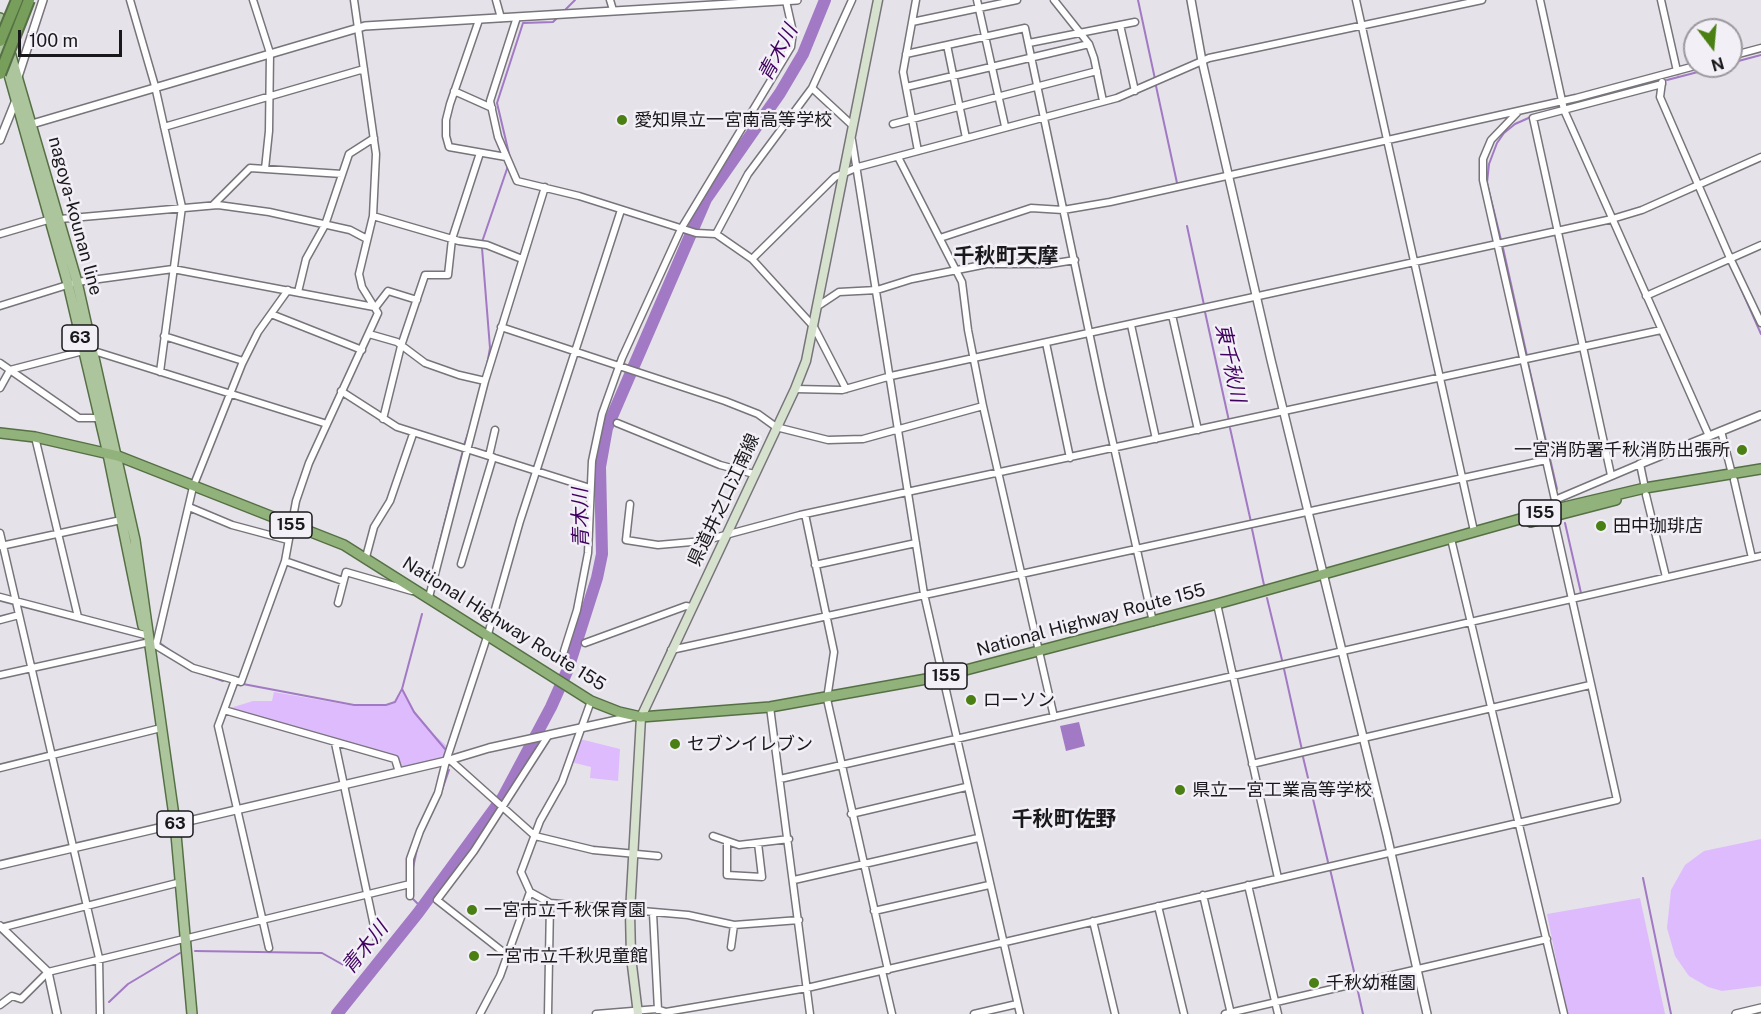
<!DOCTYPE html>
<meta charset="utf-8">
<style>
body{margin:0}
#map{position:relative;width:1761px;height:1014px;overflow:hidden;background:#e5e2e9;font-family:"Public Sans",sans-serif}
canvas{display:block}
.north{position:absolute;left:1683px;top:18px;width:60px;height:60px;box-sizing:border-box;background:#f3eff6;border:2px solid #9c999e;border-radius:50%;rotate:164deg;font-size:16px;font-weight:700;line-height:24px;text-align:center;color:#19181b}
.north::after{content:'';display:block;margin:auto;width:21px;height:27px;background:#4a7f14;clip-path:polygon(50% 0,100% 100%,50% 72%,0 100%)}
.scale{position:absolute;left:18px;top:30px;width:104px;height:27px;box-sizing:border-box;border:3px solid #19181b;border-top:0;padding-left:8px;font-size:18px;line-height:21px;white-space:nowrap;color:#19181b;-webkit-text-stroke:4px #f3eff6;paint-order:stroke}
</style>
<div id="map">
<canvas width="1761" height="1014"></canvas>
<div class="north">N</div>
<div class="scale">100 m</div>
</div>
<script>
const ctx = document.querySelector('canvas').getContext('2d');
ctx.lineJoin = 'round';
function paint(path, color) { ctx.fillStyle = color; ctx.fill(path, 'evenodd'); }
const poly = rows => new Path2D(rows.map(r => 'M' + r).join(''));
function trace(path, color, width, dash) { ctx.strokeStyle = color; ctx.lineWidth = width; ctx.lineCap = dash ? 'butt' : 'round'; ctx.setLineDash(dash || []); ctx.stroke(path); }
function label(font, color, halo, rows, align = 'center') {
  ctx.font = font + ' "Public Sans","Noto Sans JP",sans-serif'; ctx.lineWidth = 5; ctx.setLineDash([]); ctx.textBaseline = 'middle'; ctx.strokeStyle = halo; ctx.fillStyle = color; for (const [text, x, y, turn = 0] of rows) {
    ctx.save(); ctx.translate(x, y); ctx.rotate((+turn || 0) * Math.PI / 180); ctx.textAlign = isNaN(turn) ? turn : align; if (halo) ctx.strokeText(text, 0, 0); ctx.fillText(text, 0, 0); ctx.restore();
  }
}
paint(poly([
 [403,691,414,712,431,732,448,747,450,760,399,772,395,759,224,710,253,701,272,701,274,692,354,706,386,706,395,703],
 [580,739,620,749,618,781,590,778,591,767,571,762],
 [1761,839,1761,986,1722,991,1708,987,1689,976,1675,956,1667,928,1671,890,1685,865,1704,851],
 [1640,898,1665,1014,1567,1014,1547,914]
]), '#debbfd');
paint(poly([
 [1079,722,1085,746,1066,751,1060,726]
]), '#a279c4');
trace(poly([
 [1138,0,1155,79],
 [564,11,575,0],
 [1731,63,1761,55],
 [1667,80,1721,66],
 [1156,86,1177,183],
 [510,158,497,103,523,23,553,22,558,17],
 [1187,226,1204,305],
 [1501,240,1487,183,1489,164,1497,143,1504,133,1515,124,1533,116],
 [482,242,508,166],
 [482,248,490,348,487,365],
 [1503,248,1527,356],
 [1739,284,1761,334],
 [1205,312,1229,421],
 [1528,363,1557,489],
 [1230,428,1251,522],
 [464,445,469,431],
 [1565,523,1581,593],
 [1252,529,1264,585],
 [436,557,463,450],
 [1267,598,1283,664],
 [422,614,402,689,414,712,445,749],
 [160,643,172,652],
 [1284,669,1302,750],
 [203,674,223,681],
 [243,684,354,705,386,705,395,702,402,689],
 [1303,757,1328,862],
 [442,790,449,770],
 [421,836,435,806],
 [413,868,418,844],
 [1330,869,1356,980],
 [1643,878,1671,1014],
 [1254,888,1280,881],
 [412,898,422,908],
 [1207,898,1244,890],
 [1163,908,1200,900],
 [1097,924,1156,910],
 [1008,944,1090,925],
 [195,951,322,953,354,971],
 [1357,987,1363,1014],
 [109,1002,128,984,180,953]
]), '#a279c4', 2);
trace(poly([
 [337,1014,418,913,503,797,551,707,568,669,597,578,602,554,600,467,607,428,706,199,780,93,803,54,825,0]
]), '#a279c4', 12);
const minor = poly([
 [130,0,155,86,182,207,160,372],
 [253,0,270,53,269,131,265,169],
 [496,0,501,18],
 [610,0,613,10],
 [916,0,903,72,918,151],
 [977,0,1005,126],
 [1054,0,1089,44,1094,58,1103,101],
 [1356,0,1474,531],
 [1540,0,1564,110,1709,436],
 [1661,0,1677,71],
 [517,17,490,101,498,137,517,181,579,196,696,233,716,234,752,259,814,327,846,389],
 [479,20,450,104,446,120,446,136,449,147,506,157],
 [912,22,1017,0],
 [1120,25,1135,91],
 [1029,43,1135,22],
 [947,45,966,138],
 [906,54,1025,28,1101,389,1153,622],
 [1731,56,1761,48],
 [1662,82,1660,97,1730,258,1761,323],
 [906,87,1089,44],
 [812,88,852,125],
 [454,91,492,108],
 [1517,113,1491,140,1483,159,1483,180,1555,500],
 [893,124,1097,71],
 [164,127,364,69],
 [852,140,924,594,1020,1014],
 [898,157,962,282,968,330,983,406,1054,717],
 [213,205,250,168,342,174],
 [373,216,459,241,487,245,522,259],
 [60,219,218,205,269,212,350,230,367,239],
 [0,234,51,219],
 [716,234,748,174,812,88,852,0],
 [940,238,1031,208,1063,210,1110,202,1576,98,1695,66],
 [752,259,835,177,858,167,1117,98,1209,58,1482,0],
 [298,292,306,259,325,225,349,154,374,138],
 [1646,296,1761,245],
 [0,306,77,282,173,269,374,307],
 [818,306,839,292,877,290,912,279,987,264,1050,264,1075,260],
 [375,308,388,291,417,300],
 [271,314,362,350],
 [1172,315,1198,430],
 [1131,325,1156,439],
 [501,327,725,401,758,414,776,427,828,440,863,439,983,406],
 [369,334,397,342,425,363,459,375,485,381],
 [164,336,243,361],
 [1046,343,1070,458],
 [94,351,327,424],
 [0,363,79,418,98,418],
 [0,388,10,370,83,351],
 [795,389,842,390,891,376,1612,219,1642,210,1761,157],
 [341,391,397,427,590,488],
 [383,419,401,346,425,275,448,275,452,239,480,153],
 [617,423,720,465,754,474],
 [1721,431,1732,474],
 [35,437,78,617],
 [489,456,495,430],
 [1611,475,1533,118,1662,84],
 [1734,480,1752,558],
 [1646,495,1666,577],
 [630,504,626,540,658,545,703,541,800,515,1661,330],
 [189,507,232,525,288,540],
 [805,514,834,652,827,699,888,970],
 [0,533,99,958,100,1014],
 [1452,543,1564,1014],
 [1,546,121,520],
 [366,557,374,527,390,501,413,434],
 [285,561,343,581],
 [461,564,493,457],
 [815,565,916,543],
 [424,595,429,597,485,381,545,187],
 [0,597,149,636],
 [338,603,346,572,412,591],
 [1217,604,1278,878],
 [0,620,19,615],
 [585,643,686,606,691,607],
 [156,645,193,487,242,364,258,332,288,290],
 [671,650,1546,460],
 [564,651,577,610,588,553,592,461,602,414,622,358,681,229,791,47,793,32,786,1],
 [0,675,150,642,193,668,235,680],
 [591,701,562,782,540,821,521,872,530,892,550,903,688,915,734,925,799,920],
 [770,707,810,1014],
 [224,710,395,759,399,772],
 [335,743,377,940],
 [450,760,535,836,593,850,658,856],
 [1252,764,1590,685],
 [0,768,161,728],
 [780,779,1761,556],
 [851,814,966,787],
 [713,836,739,845,789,839],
 [727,841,727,875,762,877,758,843],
 [794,880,978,838],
 [1248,885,1278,1014],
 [1203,895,1231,1014],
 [410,896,410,859,420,831,438,793,446,761,488,634,520,521,621,210],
 [1158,906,1184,1014],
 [874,911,989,885],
 [653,913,658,1010],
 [1093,921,1115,1014],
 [0,928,181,882],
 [731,947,734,925],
 [269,948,218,726,235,680,241,682,285,561,296,501,309,463,378,313,362,287,359,274,373,216,376,154,354,0],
 [507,955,437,900,474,851,548,736],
 [882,971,892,1014],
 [0,1005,12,996,21,999,48,972,410,884],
 [480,1014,500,976,530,892],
 [548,1014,550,903],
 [596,1014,657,1009,666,1012,807,988,1617,800,1552,510,1555,500,1640,464,1645,488],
 [974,1014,1017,1004],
 [1225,1014,1547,939]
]);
const tertiary = poly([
 [1191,0,1202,61,1271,360,1387,835,1427,1014],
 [18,77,43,0],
 [32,124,365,26,797,0],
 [0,140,16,100],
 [1640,464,1761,415],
 [0,865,446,761,489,748,631,717],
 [0,926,48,972,57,1014],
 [1736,1014,1761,1008]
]);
const secondary = poly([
 [638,1014,631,957,630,912,641,717,795,389,806,361,878,0]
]);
const primary = poly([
 [0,18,77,282,135,540,175,823,192,1014],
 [0,43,68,284,108,454,143,626]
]);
const trunk = poly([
 [0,433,35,437,118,456,344,545,591,701,619,712,641,717,770,707,943,676,1217,604,1552,510,1645,488,1761,469],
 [1531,522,1616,500]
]);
trace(minor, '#77747a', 9);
trace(tertiary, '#77747a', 10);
trace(secondary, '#77747a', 11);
trace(primary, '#567045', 12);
trace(trunk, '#567045', 12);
trace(minor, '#fff', 6);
trace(tertiary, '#fff', 7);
trace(secondary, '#d6e2ce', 8);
trace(primary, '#adc59d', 9);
trace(trunk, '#92b27c', 9);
const motorwayBridge = poly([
 [0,41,17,0],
 [0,74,29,0]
]);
trace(motorwayBridge, '#567045', 14, []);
trace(motorwayBridge, '#779f5b', 10);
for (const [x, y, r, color] of [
 [622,120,6,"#4a7f14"],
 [1742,450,6,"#4a7f14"],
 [1601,526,6,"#4a7f14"],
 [971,700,6,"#4a7f14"],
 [675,744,6,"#4a7f14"],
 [1180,790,6,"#4a7f14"],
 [472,910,6,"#4a7f14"],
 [474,956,6,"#4a7f14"],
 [1314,983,6,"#4a7f14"]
]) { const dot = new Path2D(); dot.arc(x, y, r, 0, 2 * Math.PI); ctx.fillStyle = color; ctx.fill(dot); trace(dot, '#f3eff6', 2); }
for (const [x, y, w] of [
 [80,338,36],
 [1540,513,42],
 [291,525,42],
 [946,676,42],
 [175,824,36]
]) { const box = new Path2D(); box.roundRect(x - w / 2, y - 13, w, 26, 4.5); ctx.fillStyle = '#f3eff6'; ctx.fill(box); trace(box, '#19181b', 1.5); }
label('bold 16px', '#19181b', null, [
 ["63",80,338],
 ["155",1540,513],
 ["155",291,525],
 ["155",946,676],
 ["63",175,824]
]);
label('18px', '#19181b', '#f3eff6', [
 ["愛知県立一宮南高等学校",634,120],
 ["一宮消防署千秋消防出張所",1730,450,"right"],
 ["田中珈琲店",1613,526],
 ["ローソン",983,700],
 ["セブンイレブン",687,744],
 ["県立一宮工業高等学校",1192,790],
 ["一宮市立千秋保育園",484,910],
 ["一宮市立千秋児童館",486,956],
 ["千秋幼稚園",1326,983]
], 'left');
label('18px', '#19181b', '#f3eff6', [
 ["nagoya-kounan line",75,216,75],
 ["県道井之口江南線",724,500,-65],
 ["National Highway Route 155",1091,620,-15],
 ["National Highway Route 155",504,624,32]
]);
label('italic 20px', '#3f0060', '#f3eff6', [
 ["青木川",778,53,-62],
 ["東千秋川",1230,363,78],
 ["青木川",581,518,-91],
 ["青木川",365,948,-51]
]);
label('bold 21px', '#19181b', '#f3eff6', [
 ["千秋町天摩",1006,257],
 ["千秋町佐野",1064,820]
]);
</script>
